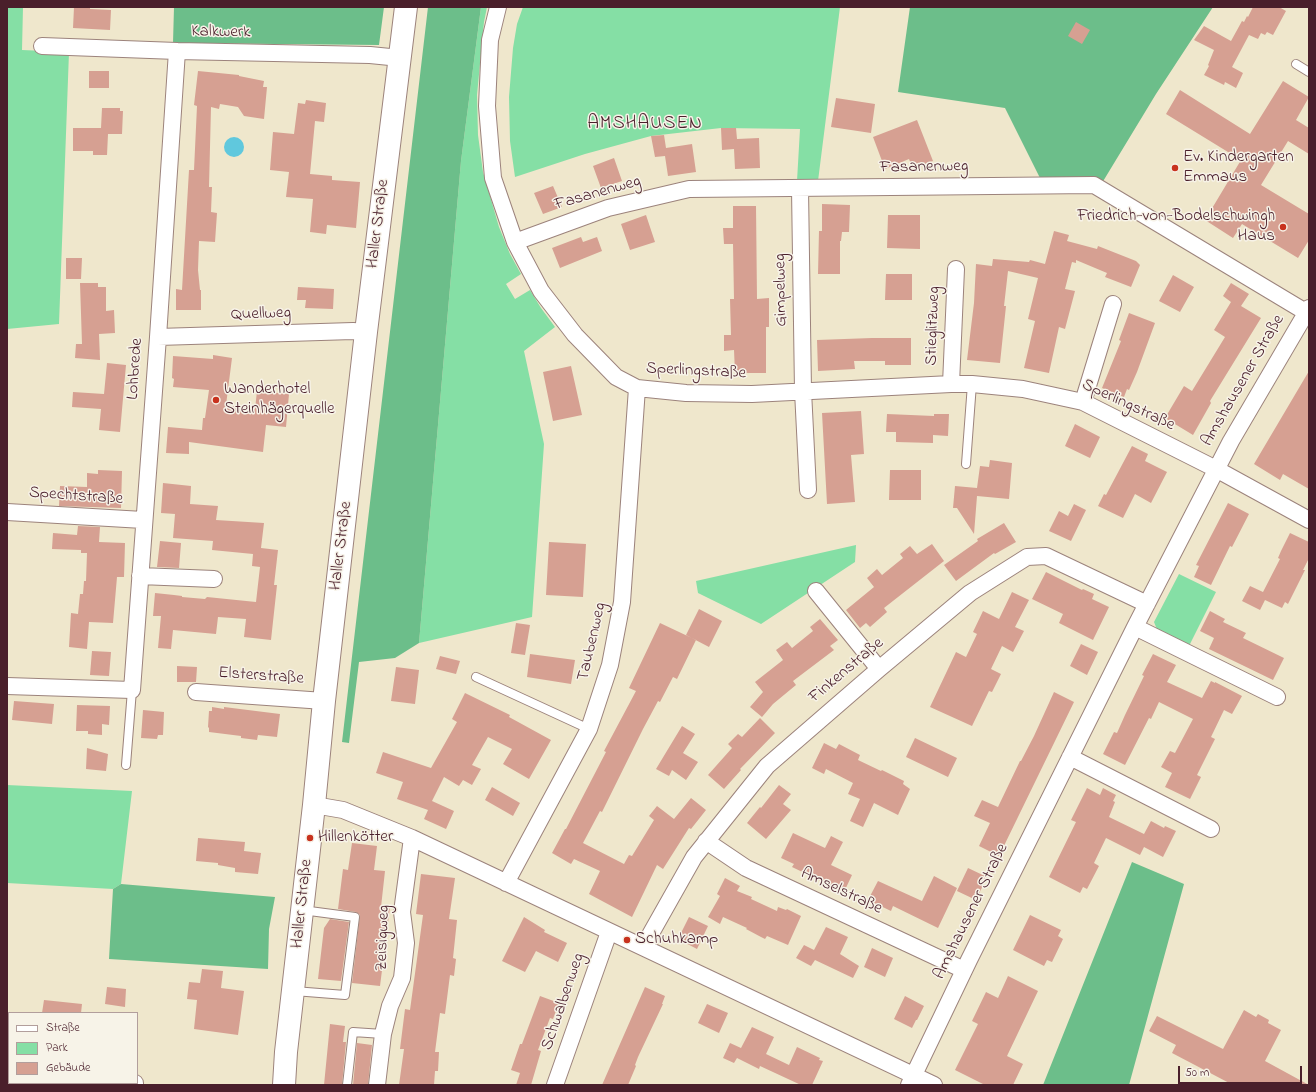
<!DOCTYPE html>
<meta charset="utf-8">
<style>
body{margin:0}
#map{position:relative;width:1316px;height:1092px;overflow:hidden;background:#efe7cc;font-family:"Indie Flower",sans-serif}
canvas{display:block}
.frame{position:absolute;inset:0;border:8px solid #4a1f2b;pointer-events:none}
.legend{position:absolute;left:8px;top:1012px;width:130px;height:72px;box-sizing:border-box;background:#f7f3e8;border:1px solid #b29e9c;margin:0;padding:5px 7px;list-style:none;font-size:12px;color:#4a1f2b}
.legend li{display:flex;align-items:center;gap:8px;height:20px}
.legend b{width:20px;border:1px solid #b29e9c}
.scale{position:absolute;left:1178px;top:1066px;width:124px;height:18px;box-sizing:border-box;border:2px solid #4a1f2b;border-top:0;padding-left:5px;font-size:12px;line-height:14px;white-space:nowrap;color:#4a1f2b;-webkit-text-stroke:3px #f7f3e8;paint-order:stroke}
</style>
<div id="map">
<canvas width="1316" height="1092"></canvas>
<div class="frame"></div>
<ul class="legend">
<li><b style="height:5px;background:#fff"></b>Straße</li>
<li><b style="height:11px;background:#85dfa5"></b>Park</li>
<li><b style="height:11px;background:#d6a092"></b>Gebäude</li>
</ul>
<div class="scale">50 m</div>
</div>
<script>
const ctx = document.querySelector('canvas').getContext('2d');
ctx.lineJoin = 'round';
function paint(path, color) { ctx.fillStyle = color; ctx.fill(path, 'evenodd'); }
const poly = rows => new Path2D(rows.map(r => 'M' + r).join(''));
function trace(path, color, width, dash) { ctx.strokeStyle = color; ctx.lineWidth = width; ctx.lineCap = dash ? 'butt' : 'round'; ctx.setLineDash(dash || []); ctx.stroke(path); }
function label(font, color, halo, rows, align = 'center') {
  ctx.font = font + ' "Indie Flower",sans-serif'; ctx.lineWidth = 3; ctx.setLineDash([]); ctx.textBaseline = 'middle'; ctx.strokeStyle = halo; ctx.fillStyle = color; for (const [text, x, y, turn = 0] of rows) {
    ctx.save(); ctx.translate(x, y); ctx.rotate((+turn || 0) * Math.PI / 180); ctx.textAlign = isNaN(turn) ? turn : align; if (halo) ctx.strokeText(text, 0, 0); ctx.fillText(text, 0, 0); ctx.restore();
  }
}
paint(poly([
 [7,7,23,7,22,50,69,52,59,324,7,329],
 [481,7,487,7,484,22,477,95,478,135,483,172,499,227,510,254,521,274,506,284,515,299,530,290,541,308,555,327,524,351,544,444,532,617,419,643,461,161],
 [523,7,840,7,818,181,797,181,800,129,721,128,651,136,585,154,515,177,510,141,509,97,513,48,517,24],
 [856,545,855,562,761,624,698,593,696,581],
 [1179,574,1216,592,1189,646,1158,632,1154,622],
 [7,785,132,791,121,884,113,889,7,883]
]), '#85dfa5');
paint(poly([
 [174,7,384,7,379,45,173,43],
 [428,7,481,7,461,161,419,643,395,658,359,662,349,743,342,742],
 [910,7,1213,7,1156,94,1102,183,1040,178,1005,108,898,92],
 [1132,862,1184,884,1129,1085,1043,1085],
 [121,884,275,897,269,929,268,969,109,959,113,889]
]), '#6cbe8a');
paint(poly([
 '224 147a10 10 0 1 1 20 0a10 10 0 1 1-20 0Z'
]), '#60c8dd');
paint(poly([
 [74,7,90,7,90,9,111,10,110,30,73,28],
 [1253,7,1279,7,1286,11,1273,35,1267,32,1265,35,1261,33,1258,39,1249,35,1232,67,1243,73,1236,88,1225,82,1224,85,1204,75,1209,66,1208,65,1214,50,1194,40,1204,26,1231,41,1242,21,1244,22,1247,16,1248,17],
 [1076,22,1090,30,1082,44,1068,36],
 [89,71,109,71,109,88,89,88],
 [198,71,239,75,239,76,264,81,263,87,267,87,264,119,244,116,238,107,220,104,219,109,211,107,209,187,212,187,211,212,217,213,215,242,199,241,198,270,200,290,201,290,201,310,176,310,176,289,182,290,189,170,194,170,197,106,194,105],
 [1283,81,1309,97,1296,120,1309,128,1309,154,1288,141,1261,185,1309,214,1309,240,1298,258,1242,224,1233,238,1205,220,1241,160,1166,114,1180,90,1250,134],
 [836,98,875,104,871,133,831,127],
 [306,100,326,103,324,122,315,121,310,174,332,176,332,180,360,182,356,228,327,225,326,234,310,232,313,199,286,197,289,172,270,170,273,132,294,134,298,103,305,104],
 [102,108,120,108,120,111,123,111,122,134,108,134,107,155,93,155,93,151,73,151,73,128,101,128],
 [917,120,933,161,913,169,909,159,885,169,873,137],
 [721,128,736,128,737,139,759,138,760,168,735,169,734,149,722,150],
 [664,135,666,148,692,144,696,172,668,176,665,156,655,157,651,136],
 [614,158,622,181,601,188,593,166],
 [553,186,562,207,543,214,534,193],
 [822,204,850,205,849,232,842,232,841,241,840,241,840,274,818,274,819,231,822,231],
 [733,206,756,206,757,299,769,298,769,327,766,327,766,373,735,373,734,350,724,351,724,335,731,335,730,299,734,299,733,244,724,244,723,228,733,228],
 [646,215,655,242,630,250,621,224],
 [888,215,920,215,920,249,887,248],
 [1054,231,1069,235,1067,241,1097,249,1098,246,1136,261,1140,265,1131,287,1105,277,1107,273,1076,260,1076,263,1072,262,1065,289,1075,291,1065,329,1059,327,1049,373,1024,368,1035,321,1028,319,1038,278,1008,271,1004,306,1006,306,1000,363,967,360,974,303,976,264,992,266,993,259,1029,262,1030,260,1045,264],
 [581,237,583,242,597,237,602,251,560,268,552,248],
 [66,258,82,258,81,279,66,279],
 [886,274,912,274,912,300,885,300],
 [1173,275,1194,287,1180,312,1159,301],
 [80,283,98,283,98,287,106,287,106,311,114,310,115,333,99,334,100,360,75,358,76,344,82,344],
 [1231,283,1249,294,1241,306,1261,318,1210,401,1211,403,1193,435,1165,418,1184,386,1192,391,1225,337,1214,330,1231,302,1223,296],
 [298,287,334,289,333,309,305,308,306,300,297,300],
 [1129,313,1155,323,1137,372,1129,390,1127,389,1124,397,1102,388,1121,341,1119,340],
 [872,338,911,338,911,365,885,365,885,361,854,361,855,369,818,371,817,340],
 [213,355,232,358,226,405,255,409,257,391,289,394,286,427,266,425,263,452,189,442,189,454,166,453,168,427,202,430,203,418,205,418,209,390,173,387,174,379,172,378,173,356,213,359],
 [107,363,126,365,120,432,99,430,101,409,72,407,73,392,104,394],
 [571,366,582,415,553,421,543,372],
 [1309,371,1309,489,1283,474,1280,480,1254,464],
 [861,411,864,454,851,455,855,502,827,504,822,413],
 [887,414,934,416,934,414,949,414,948,436,933,435,933,443,896,442,896,432,886,432],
 [1075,424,1100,437,1090,458,1065,446],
 [1132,446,1148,454,1145,461,1167,472,1151,503,1135,494,1123,518,1098,506,1104,494,1106,495],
 [990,460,1012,463,1009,499,977,496,974,534,957,508,953,508,955,486,977,488,980,466,989,467],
 [98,470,122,471,121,508,59,506,60,486,87,487,87,473,98,474],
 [890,470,921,470,921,500,889,500],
 [163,483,191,486,190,504,218,506,216,520,264,523,261,548,278,550,274,585,277,585,271,640,244,637,246,619,218,617,216,634,173,630,171,649,158,648,161,616,153,616,155,593,174,595,182,596,182,597,205,599,207,597,256,602,260,567,252,566,253,554,212,550,213,541,173,538,175,514,161,513],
 [1228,503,1249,514,1232,547,1230,546,1211,585,1194,577,1199,566,1196,565],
 [1074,504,1086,510,1071,541,1049,531,1059,511,1068,516],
 [1004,523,1016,542,995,554,994,553,956,581,944,565,978,541,977,539],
 [78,526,100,527,99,542,125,543,124,577,117,577,113,623,89,622,87,649,69,647,71,613,78,614,80,594,83,594,84,581,86,581,87,553,81,553,81,550,52,549,53,533,77,535],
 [1290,533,1309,542,1309,558,1303,570,1305,570,1288,604,1285,602,1282,608,1265,600,1260,610,1242,601,1250,586,1263,592,1280,559,1278,558,1281,551],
 [160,541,181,543,179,568,157,567],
 [549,542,586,544,583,597,546,595],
 [932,544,944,561,884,608,887,612,870,627,866,623,860,628,846,610,874,587,867,578,877,569,882,575,903,558,900,554,910,546,917,554],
 [1046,572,1082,590,1083,589,1094,594,1092,599,1109,607,1093,640,1059,623,1063,614,1032,599],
 [1012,592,1029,600,1015,627,1024,631,1013,652,1002,646,991,669,1001,674,992,692,989,691,972,726,930,707,956,652,966,657,977,634,973,632,983,611,999,619],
 [699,609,722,621,709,647,686,635],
 [1210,611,1225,619,1223,622,1246,633,1243,638,1284,658,1273,680,1209,649,1214,638,1200,631],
 [820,619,838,640,830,646,834,650,793,681,796,685,773,704,762,717,750,707,763,692,755,682,783,660,776,650,787,642,792,648,813,631,810,627],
 [516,623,530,625,525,655,511,653],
 [660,623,696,640,677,679,673,677,660,702,658,701,643,729,602,812,600,811,583,843,624,864,629,855,632,856,654,820,649,816,657,806,674,819,691,798,706,810,691,829,689,828,663,869,657,865,632,917,589,894,600,871,574,859,571,864,552,853,565,829,566,829,606,752,604,751,636,691,629,688],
 [1081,644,1098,652,1087,675,1070,666],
 [92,651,111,652,109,676,90,675],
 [530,654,575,660,571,684,527,677],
 [1153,654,1176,665,1167,682,1202,698,1211,681,1215,683,1215,682,1242,696,1232,714,1224,710,1211,737,1215,739,1197,775,1201,777,1190,799,1165,787,1172,773,1161,767,1170,751,1175,753,1193,719,1159,702,1151,719,1149,718,1125,765,1103,754,1114,732,1117,733,1125,715,1144,676,1142,675],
 [440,656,460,661,456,674,436,669],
 [177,666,197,667,196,682,177,682],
 [396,667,419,670,415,704,391,701],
 [1054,692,1074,702,999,856,979,846,990,823,974,816,982,800,998,807,1020,761,1021,761,1034,736],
 [465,693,510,715,509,717,551,740,529,779,503,764,512,749,488,737,472,765,481,769,472,785,463,780,459,786,444,777,432,801,454,811,446,829,424,819,428,810,397,799,403,782,376,773,383,752,431,768,457,722,452,719],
 [14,701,54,704,52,724,12,720],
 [77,705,110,706,109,725,102,724,102,735,88,734,88,731,76,731],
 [212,707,224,709,224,707,280,714,277,737,258,735,257,740,241,738,241,736,209,732,209,728,208,727,209,711,212,711],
 [143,710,164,712,163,735,158,735,157,739,141,738],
 [760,718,775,733,740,769,741,770,724,789,708,775,732,748,728,744,738,734,742,737],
 [682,726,695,734,683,753,698,762,686,780,672,770,669,776,656,769],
 [915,738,957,758,948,777,906,757],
 [824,743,836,749,839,744,860,755,858,760,881,771,882,770,904,781,903,784,910,789,898,815,874,803,863,827,850,821,860,799,848,794,853,783,826,769,824,774,812,768],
 [87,748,108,754,106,771,86,769],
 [779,785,791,794,783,804,791,810,766,839,747,823,760,807,761,808],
 [492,787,520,803,513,816,485,800],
 [1087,788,1100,795,1103,788,1116,795,1113,801,1115,802,1109,817,1144,834,1151,821,1164,828,1165,826,1176,831,1163,857,1144,847,1140,855,1106,838,1094,863,1099,866,1087,889,1083,887,1080,893,1049,877,1076,822,1071,820],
 [793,833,825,848,831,836,843,842,831,865,852,875,844,892,792,867,794,864,781,858],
 [198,838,245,842,244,851,261,853,258,874,235,872,235,868,218,865,218,863,196,861],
 [352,843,377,846,374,870,385,871,381,907,390,907,380,986,352,983,360,915,356,912,338,909,343,869,348,870],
 [968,868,987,877,976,900,957,891],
 [421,874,455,878,449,919,457,920,453,958,456,959,454,976,450,975,445,1014,440,1013,435,1052,439,1052,438,1071,435,1071,434,1085,399,1085,404,1049,400,1049,405,1009,410,1010,423,915,416,914],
 [934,876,957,888,938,928,893,906,891,911,868,900,878,881,922,901],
 [725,878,740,886,737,891,752,897,751,899,777,911,778,907,786,910,787,909,801,916,788,945,767,936,765,939,761,937,746,929,747,928,723,917,720,924,708,917,720,896,717,894],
 [1030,915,1061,930,1058,936,1063,939,1052,962,1047,960,1044,966,1013,950],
 [524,917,545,930,544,932,567,943,558,962,536,951,525,972,502,961],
 [689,917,708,926,697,949,678,939],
 [330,919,349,922,341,981,318,979,324,928],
 [826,927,848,937,840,954,859,966,853,978,815,960,811,966,796,958,804,945,814,950],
 [872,948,893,958,885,977,864,967],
 [202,969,223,971,221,988,244,991,238,1035,194,1029,197,1000,187,999,189,982,200,983],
 [1008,976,1038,991,1007,1056,1023,1064,1013,1085,985,1085,955,1070,978,1024,972,1021,986,992,998,998],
 [107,987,126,989,125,1007,105,1004],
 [645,987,665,996,662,1004,663,1004,638,1057,635,1065,636,1066,628,1085,602,1085],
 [540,996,559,1003,553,1019,550,1018,538,1050,541,1051,531,1085,516,1085,520,1073,511,1070,520,1044,522,1044],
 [905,996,924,1006,917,1020,916,1020,912,1028,894,1019],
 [44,1000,82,1004,81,1013,42,1013],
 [707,1004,728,1013,719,1033,698,1023],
 [1244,1010,1256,1017,1258,1014,1269,1020,1268,1023,1281,1030,1265,1061,1309,1085,1233,1085,1172,1053,1176,1045,1149,1031,1157,1016,1223,1049],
 [330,1024,345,1026,343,1042,346,1042,342,1085,324,1085],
 [752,1027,774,1037,766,1054,789,1065,797,1047,820,1058,819,1060,823,1061,812,1085,801,1085,760,1066,759,1069,737,1058,734,1063,723,1058,730,1043,741,1048],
 [357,1043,372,1045,368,1085,353,1085]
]), '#d6a092');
const lane = poly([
 [1296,64,1309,72],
 [966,464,972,384],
 [476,677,589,729],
 [126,765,132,690],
 [294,991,345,995,355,917,302,910],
 [347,1085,353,1032,383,1034]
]);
const street = poly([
 [498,7,490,40,487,106,493,178,515,242,541,291,575,335,616,377,637,388,686,393,752,394,951,384,972,384,1023,389,1083,402,1216,469,1309,520],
 [42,46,177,51,370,55,400,58],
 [800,189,803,391,808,490],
 [515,242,608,208,689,189,1094,185,1309,314],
 [158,337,353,331,366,332],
 [951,384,956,269],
 [1083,402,1113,304],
 [7,512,143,520],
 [140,576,214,579],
 [816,591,879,669],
 [1135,627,1277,697],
 [7,686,132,690,158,337,177,51],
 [196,692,324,701],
 [1070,757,1211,829],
 [314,805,343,810,412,838,934,1085],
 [706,841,746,868,964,970],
 [506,883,589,729,610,665,622,602,637,388],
 [645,948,650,935,694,857,767,766,879,669,970,593,1027,557,1046,556,1147,604],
 [7,1043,9,1043],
 [135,1085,135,1083],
 [377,1085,383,1034,390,1006,402,978,406,943,402,912,412,838],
 [555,1085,609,932],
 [909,1085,969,960,1135,627,1231,441,1309,308]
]);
const secondary = poly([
 [284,1085,286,1052,314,805,324,701,366,332,406,7]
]);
trace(lane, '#9c837c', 10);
trace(street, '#9c837c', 18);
trace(secondary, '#9c837c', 24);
trace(lane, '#fff', 8);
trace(street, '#fff', 16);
trace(secondary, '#fff', 22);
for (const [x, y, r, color] of [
 [1175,168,4,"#c8321e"],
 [1283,227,4,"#c8321e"],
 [216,400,4,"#c8321e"],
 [310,838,4,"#c8321e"],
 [627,940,4,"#c8321e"]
]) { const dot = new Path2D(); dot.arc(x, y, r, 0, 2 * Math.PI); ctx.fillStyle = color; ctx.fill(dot); trace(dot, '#f7f3e8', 1.5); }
label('17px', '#4a1f2b', '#f7f3e8', [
 ["Kalkwerk",221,33,1],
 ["Fasanenweg",924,168,-1],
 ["Fasanenweg",598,194,-16],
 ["Haller Straße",379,224,-83],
 ["Gimpelweg",782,290,-91],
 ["Quellweg",261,315,-2],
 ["Stieglitzweg",934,326,-88],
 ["Lohbrede",136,369,-86],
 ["Sperlingstraße",696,372,3],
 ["Amshausener Straße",1244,381,-60],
 ["Sperlingstraße",1128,406,25],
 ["Spechtstraße",76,497,4],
 ["Haller Straße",342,546,-83],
 ["Taubenweg",593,642,-77],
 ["Finkenstraße",847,671,-40],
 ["Elsterstraße",261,677,4],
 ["Amselstraße",841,892,25],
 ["Haller Straße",303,904,-84],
 ["Amshausener Straße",972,912,-64],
 ["Zeisigweg",384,938,-88],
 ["Schwalbenweg",564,1002,-71]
]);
label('17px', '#4a1f2b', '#f7f3e8', [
 ["Ev. Kindergarten",1183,158],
 ["Emmaus",1183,178],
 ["Friedrich-von-Bodelschwingh",1275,217,"right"],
 ["Haus",1275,237,"right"],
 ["Wanderhotel",224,390],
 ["Steinhägerquelle",224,410],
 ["Hillenkötter",318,838],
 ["Schuhkamp",635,940]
], 'left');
ctx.letterSpacing = '1px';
label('19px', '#4a1f2b', '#f7f3e8', [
 ["AMSHAUSEN",645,125]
]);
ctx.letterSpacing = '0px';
</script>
